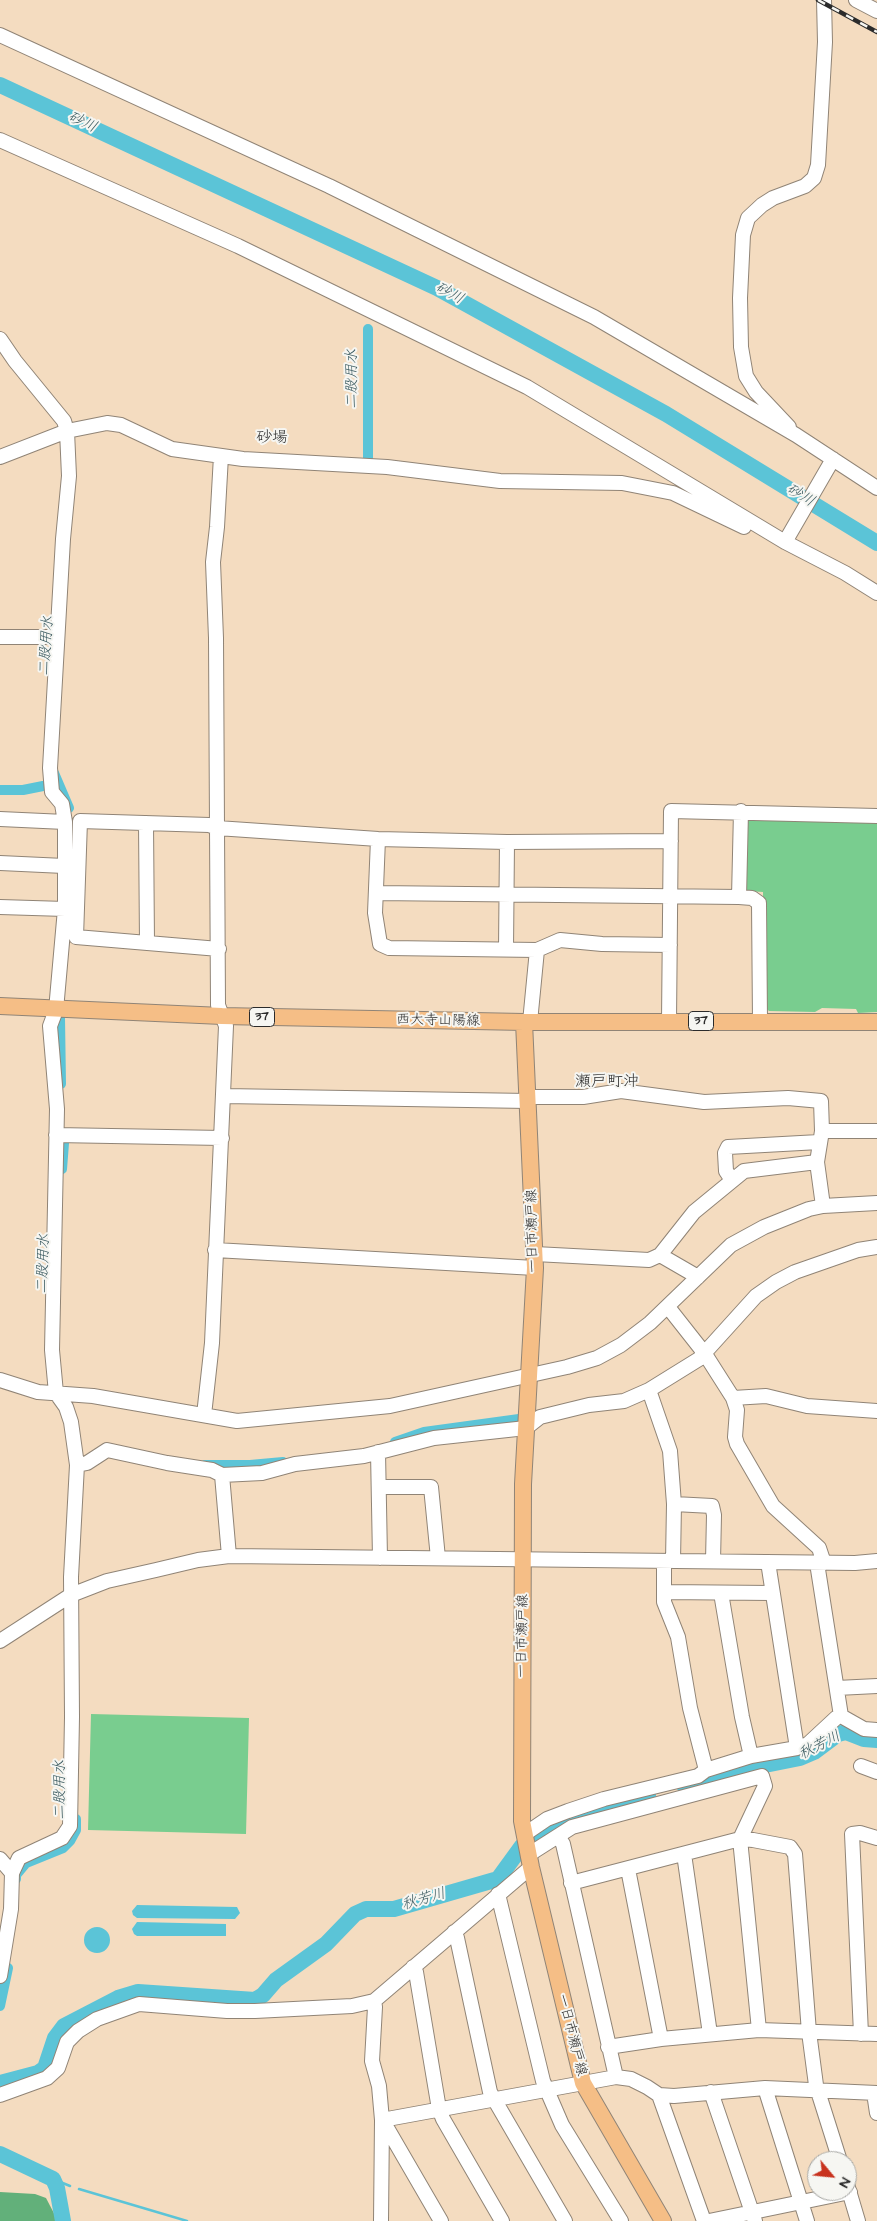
<!DOCTYPE html>
<meta charset="utf-8">
<style>
body{margin:0}
#map{position:relative;width:877px;height:2221px;overflow:hidden;background:#f4dcc0;font-family:"Architects Daughter",sans-serif}
canvas{display:block}
.north{position:absolute;left:807px;top:2151px;width:50px;height:50px;box-sizing:border-box;background:#f6f6f2;border:1px solid #a5a5a2;border-radius:50%;rotate:118deg;font-size:14px;font-weight:700;line-height:20px;text-align:center;color:#2b2b2b}
.north::after{content:'';display:block;margin:auto;width:18px;height:22px;background:#c8321e;clip-path:polygon(50% 0,100% 100%,50% 72%,0 100%)}
</style>
<div id="map">
<canvas width="877" height="2221"></canvas>
<div class="north">N</div>
</div>
<script>
const ctx = document.querySelector('canvas').getContext('2d');
ctx.lineJoin = 'round';
function paint(path, color) { ctx.fillStyle = color; ctx.fill(path, 'evenodd'); }
const poly = rows => new Path2D(rows.map(r => 'M' + r).join(''));
function trace(path, color, width, dash) { ctx.strokeStyle = color; ctx.lineWidth = width; ctx.lineCap = dash ? 'butt' : 'round'; ctx.setLineDash(dash || []); ctx.stroke(path); }
function label(font, color, halo, rows, align = 'center') {
  ctx.font = font + ' "Architects Daughter","Klee One",sans-serif'; ctx.lineWidth = 4; ctx.setLineDash([]); ctx.textBaseline = 'middle'; ctx.strokeStyle = halo; ctx.fillStyle = color; for (const [text, x, y, turn = 0] of rows) {
    ctx.save(); ctx.translate(x, y); ctx.rotate((+turn || 0) * Math.PI / 180); ctx.textAlign = isNaN(turn) ? turn : align; if (halo) ctx.strokeText(text, 0, 0); ctx.fillText(text, 0, 0); ctx.restore();
  }
}
paint(poly([
 [748,818,877,823,877,1012,858,1013,856,1009,822,1008,815,1012,769,1011,764,1006,763,892,747,891,744,888],
 [91,1714,249,1718,246,1834,88,1830]
]), '#79cd8f');
paint(poly([
 [0,2192,35,2194,46,2198,58,2221,0,2221]
]), '#62b07a');
paint(poly([
 [137,1905,237,1907,240,1913,235,1919,137,1918,133,1915,132,1911],
 [137,1922,226,1924,226,1936,137,1936,134,1934,132,1929],
 '84 1940a13 13 0 1 1 26 0a13 13 0 1 1-26 0Z'
]), '#5bc4d7');
trace(poly([
 [53,2179,70,2186],
 [79,2189,187,2221]
]), '#5bc4d7', 2.5);
trace(poly([
 [368,329,368,458],
 [54,773,69,808],
 [0,790,23,790,43,786],
 [60,1018,61,1084],
 [62,1169,64,1143],
 [395,1442,424,1432,519,1419],
 [205,1465,250,1465,283,1462],
 [16,1879,16,1875,26,1863,63,1848,70,1841,76,1830,76,1819],
 [0,2006,8,1968]
]), '#5bc4d7', 10);
trace(poly([
 [0,85,437,288,666,414,877,543],
 [684,1785,755,1767,800,1758,814,1752,838,1734,846,1732,864,1739,877,1740],
 [0,2083,38,2073,45,2068,55,2038,64,2026,118,1998,138,1992,255,2000,263,1995,276,1980,326,1944,355,1914,366,1909,394,1909,498,1879,522,1846,564,1820,648,1795],
 [0,2154,53,2179,57,2188,63,2221]
]), '#5bc4d7', 16);
const minor = poly([
 [856,0,877,11],
 [0,35,329,186,594,317,796,435,877,488],
 [0,140,238,246,527,387,785,542,845,573,877,593],
 [0,339,15,361,64,421,67,431,69,476,63,539,50,768,52,792,62,804,65,822,65,909,56,1010,50,1026,57,1109,52,1350,56,1393,66,1407,71,1422,77,1465,71,1577,72,1717,70,1826,62,1838,19,1858,12,1873,11,1909,0,1976],
 [789,427,756,392,746,376,741,347,740,298,743,235,748,218,762,205,773,198,805,186,814,178,818,165,825,42,824,0],
 [0,457,67,431,107,423,121,425,172,449,243,459,387,467,500,481,622,483,673,493,744,527],
 [785,542,833,459],
 [0,637,57,637],
 [741,811,739,897,752,898,759,903,760,1021],
 [0,819,65,822],
 [146,823,147,943],
 [378,839,375,913,380,944,389,948,537,950,560,940,602,944,670,945],
 [0,863,64,866],
 [376,893,739,897],
 [0,907,65,909],
 [219,949,76,937,80,821,209,825,217,828,216,638,213,562,217,527,221,456],
 [506,949,507,842],
 [669,1021,671,811,877,816],
 [530,1022,537,950],
 [224,1096,528,1101],
 [528,1097,583,1097,621,1091,704,1102,788,1098,821,1101,822,1131,817,1162,823,1206],
 [822,1131,877,1131],
 [56,1135,222,1138],
 [732,1180,726,1171,725,1153,728,1147,819,1142],
 [215,1250,535,1268],
 [535,1254,649,1260,660,1255,694,1212,744,1171,817,1162],
 [660,1255,698,1277],
 [668,1307,705,1354,733,1398,737,1410,735,1437,737,1444,773,1506,819,1548,824,1563],
 [0,1380,38,1392,93,1396,237,1421,390,1406,567,1367,597,1358,621,1345,650,1323,731,1245,764,1227,809,1209,823,1206,877,1203],
 [649,1390,670,1451,674,1504,673,1561],
 [733,1398,766,1396,807,1406,877,1411],
 [204,1415,212,1343,226,1026,218,1005,217,828,378,839,507,842,671,841],
 [378,1452,380,1558],
 [77,1465,87,1463,107,1450,167,1463,212,1470,222,1475,262,1473,295,1464,364,1456,434,1438,526,1428,540,1417,589,1405,624,1401,649,1390,699,1359,756,1296,776,1282,795,1272,858,1250,877,1247],
 [222,1475,229,1556],
 [379,1487,431,1487,438,1558],
 [674,1504,712,1506,714,1515,713,1561],
 [664,1561,664,1602,678,1637,690,1708,706,1770,751,1756,797,1748,808,1744,836,1718,841,1716,864,1729,877,1730],
 [768,1562,797,1748],
 [817,1563,841,1716],
 [664,1592,771,1593],
 [721,1593,742,1717,751,1756],
 [0,1641,71,1595,107,1581,156,1570,198,1560,229,1556,855,1563,877,1561],
 [837,1688,877,1686],
 [861,1766,877,1772],
 [525,1834,547,1819,568,1811,604,1799,698,1776,706,1770],
 [558,1836,563,1844,616,2077],
 [684,1854,710,2034],
 [528,1855,572,1827,762,1776,765,1786,740,1839,759,2030],
 [0,1859,12,1873],
 [628,1869,661,2039],
 [571,1883,740,1839,753,1840,790,1847,795,1854,809,2032,816,2085,840,2161],
 [498,1894,543,2081,562,2125,621,2221],
 [454,1932,457,1938,490,2092,565,2221],
 [413,1967,416,1972,439,2109,443,2119,502,2221],
 [374,2001,375,2007,372,2061,379,2086,382,2120,381,2221],
 [861,2034,852,1834,860,1833,877,1838],
 [608,2047,661,2039,759,2030,877,2034],
 [765,2088,807,2221],
 [711,2092,755,2221],
 [874,2093,877,2113],
 [0,2095,47,2078,58,2068,67,2042,78,2031,97,2019,139,2004,227,2011,255,2011,352,2006,374,2001,531,1867],
 [659,2095,674,2096,765,2088,877,2093],
 [382,2120,616,2077,631,2079,647,2087,659,2095,704,2221],
 [383,2121,441,2221],
 [847,2184,858,2221],
 [709,2221,850,2192]
]);
const major = poly([
 [0,1006,222,1016,524,1022,877,1022],
 [524,1022,535,1268,523,1484,522,1821,531,1867,583,2083,663,2221]
]);
trace(minor, '#908476', 16);
trace(major, '#908476', 18);
trace(minor, '#fff', 14);
trace(major, '#f5be86', 16);
const rail = poly([
 [818,0,877,32]
]);
trace(rail, '#2b2b2b', 4.5);
trace(rail, '#f6f6f2', 2.5, [8]);
for (const [x, y, w] of [
 [262,1017,25],
 [701,1021,25]
]) { const box = new Path2D(); box.roundRect(x - w / 2, y - 9.5, w, 19, 4); ctx.fillStyle = '#f6f6f2'; ctx.fill(box); trace(box, '#2b2b2b', 1); }
label('bold 12px', '#2b2b2b', null, [
 ["37",262,1017],
 ["37",701,1021]
]);
label('14px', '#2b2b2b', '#f6f6f2', [
 ["西大寺山陽線",438,1021,1],
 ["一日市瀬戸線",533,1231,-91],
 ["一日市瀬戸線",523,1636,-89],
 ["一日市瀬戸線",571,2035,76]
]);
label('italic 15px', '#39595f', '#f6f6f2', [
 ["砂川",82,123,25],
 ["砂川",449,294,28],
 ["二股用水",353,379,-90],
 ["砂川",800,496,31],
 ["二股用水",47,646,-86],
 ["二股用水",44,1264,-88],
 ["秋芳川",820,1746,-27],
 ["二股用水",61,1790,-90],
 ["秋芳川",424,1900,-16]
]);
label('16px', '#2b2b2b', '#f6f6f2', [
 ["砂場",272,439],
 ["瀬戸町沖",607,1083]
]);
</script>
